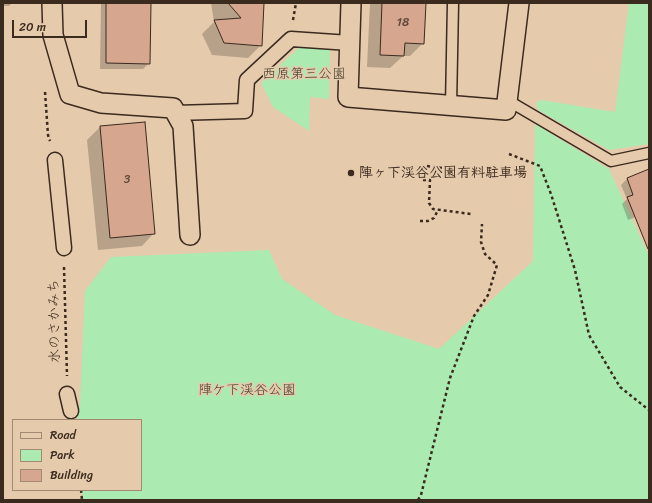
<!DOCTYPE html>
<meta charset="utf-8">
<style>
body{margin:0}
#map{position:relative;width:652px;height:503px;overflow:hidden;background:#e5caac;font-family:Sriracha,sans-serif}
canvas{display:block}
.frame{position:absolute;inset:0;border:4px solid #3b2a1e;pointer-events:none}
.legend{position:absolute;left:12px;top:419px;width:130px;height:72px;box-sizing:border-box;background:#e5caac;border:1px solid #a18a73;margin:0;padding:5px 7px;list-style:none;font-size:12px;color:#3b2a1e}
.legend li{display:flex;align-items:center;gap:8px;height:20px}
.legend b{width:20px;border:1px solid #a18a73}
.scale{position:absolute;left:12px;top:20px;width:75px;height:18px;box-sizing:border-box;border:2px solid #3b2a1e;border-top:0;padding-left:5px;font-size:12px;line-height:14px;white-space:nowrap;color:#3b2a1e;-webkit-text-stroke:3px #e5caac;paint-order:stroke}
</style>
<div id="map">
<canvas width="652" height="503"></canvas>
<div class="frame"></div>
<ul class="legend">
<li><b style="height:5px;background:#e5caac"></b>Road</li>
<li><b style="height:11px;background:#abebb2"></b>Park</li>
<li><b style="height:11px;background:#d6a68f"></b>Building</li>
</ul>
<div class="scale">20 m</div>
</div>
<script>
const ctx = document.querySelector('canvas').getContext('2d');
ctx.lineJoin = 'round';
function paint(path, color) { ctx.fillStyle = color; ctx.fill(path, 'evenodd'); }
const poly = rows => new Path2D(rows.map(r => 'M' + r).join(''));
function trace(path, color, width, dash) { ctx.strokeStyle = color; ctx.lineWidth = width; ctx.lineCap = dash ? 'butt' : 'round'; ctx.setLineDash(dash || []); ctx.stroke(path); }
function label(font, color, halo, rows, align = 'center') {
  ctx.font = font + ' Sriracha,"Klee One",sans-serif'; ctx.lineWidth = 3; ctx.setLineDash([]); ctx.textBaseline = 'middle'; ctx.strokeStyle = halo; ctx.fillStyle = color; for (const [text, x, y, turn = 0] of rows) {
    ctx.save(); ctx.translate(x, y); ctx.rotate((+turn || 0) * Math.PI / 180); ctx.textAlign = isNaN(turn) ? turn : align; if (halo) ctx.strokeText(text, 0, 0); ctx.fillText(text, 0, 0); ctx.restore();
  }
}
paint(poly([
 [629,3,649,3,649,144,609,150,538,110,536,103,541,100,615,112],
 [301,46,330,49,329,99,310,97,309,131,273,107,261,83],
 [535,124,609,169,649,256,649,500,83,500,82,490,141,490,141,420,77,420,80,404,85,291,111,257,269,250,282,279,335,315,439,349,533,261]
]), '#abebb2');
paint(poly([
 [3,3,12,3,9,6,3,6],
 [101,3,150,3,149,63,143,69,100,69],
 [211,3,263,3,261,45,248,58,212,55,202,34,214,22],
 [370,3,425,3,423,43,410,56,403,56,390,68,367,67],
 [145,123,154,233,142,246,98,250,87,140,100,127],
 [649,170,649,230,641,215,628,220,622,204,627,199,621,185,627,179]
]), '#0003');
const building = poly([
 [106,3,151,3,150,64,106,63,106,3],
 [228,3,264,3,262,46,224,43,214,20,241,18,228,3],
 [382,3,426,3,424,44,405,43,404,56,380,55,382,3],
 [145,122,155,234,110,238,100,126,145,122],
 [649,169,649,248,648,249,627,197,633,195,627,178,649,169]
]);
paint(building, '#d6a68f');
trace(building, '#3b2a1e', 1);
const service = poly([
 [507,100,611,161,649,153],
 [451,106,453,3]
]);
const pedestrian = poly([
 [175,113,245,111,247,80,291,39,350,43],
 [55,160,64,248],
 [67,394,71,411]
]);
const minor = poly([
 [52,3,53,35,70,94,101,103,173,108,183,126,190,235],
 [351,3,348,97,506,110,519,3]
]);
trace(service, '#3b2a1e', 13);
trace(pedestrian, '#3b2a1e', 17);
trace(minor, '#3b2a1e', 22);
trace(poly([
 [293,20,296,3],
 [45,92,48,135,50,141],
 [509,154,540,166,551,194,575,270,589,335,620,387,649,410],
 [427,166,442,168],
 [423,180,430,180,429,203,433,209,471,214],
 [420,221,428,221,434,218,438,210],
 [64,267,67,376],
 [81,490,82,500],
 [418,500,421,495,450,378,474,316,488,295,497,265,485,254,481,242,482,224]
]), '#3b2a1e', 2.5, [3, 3]);
trace(service, '#e5caac', 10);
trace(pedestrian, '#e5caac', 14);
trace(minor, '#e5caac', 19);
for (const [x, y, r, color] of [
 [351,173,4,"#3b2a1e"]
]) { const dot = new Path2D(); dot.arc(x, y, r, 0, 2 * Math.PI); ctx.fillStyle = color; ctx.fill(dot); trace(dot, '#e5caac', 1.5); }
label('12px', '#62493a', null, [
 ["18",403,23],
 ["3",127,180]
]);
label('14px', '#463d2d', '#e5caac', [
 ["西原第三公園",304,74],
 ["陣ケ下渓谷公園",247,390]
]);
label('bold 14px', '#3b2a1e', '#e5caac', [
 ["陣ヶ下渓谷公園有料駐車場",359,173]
], 'left');
label('14px', '#3b2a1e', '#e5caac', [
 ["水のさかみち",55,321,-91]
]);
</script>
